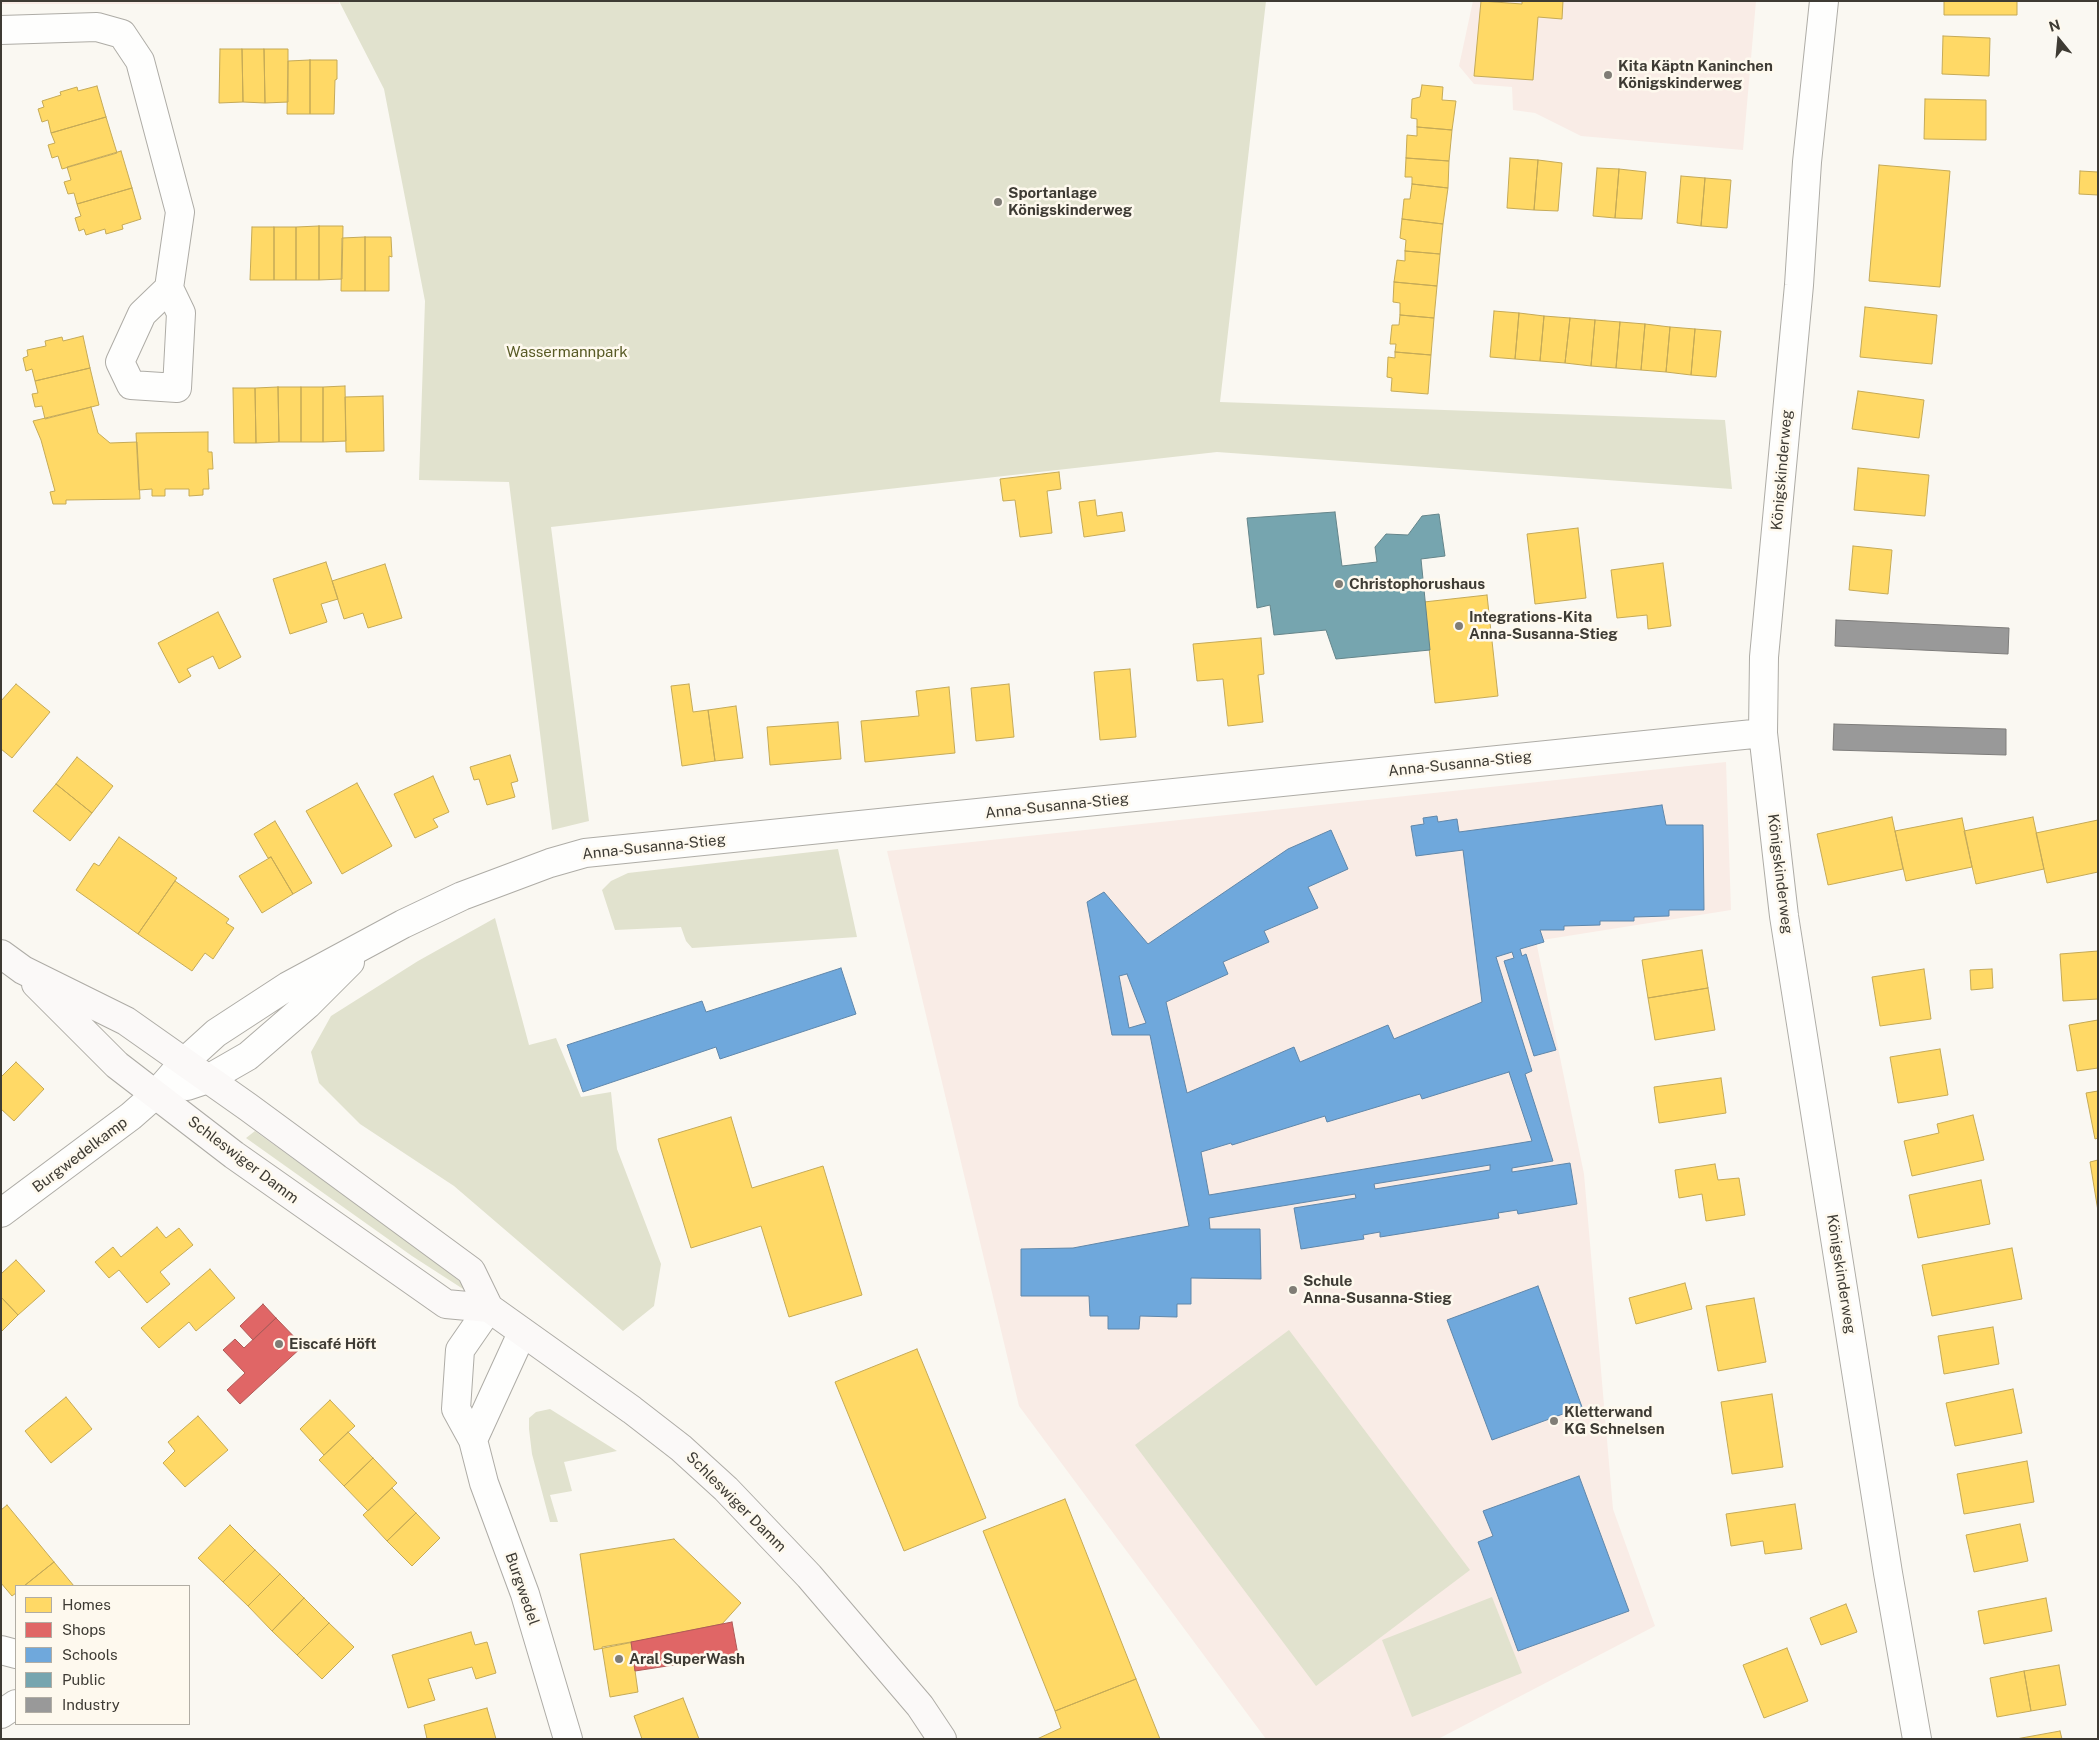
<!DOCTYPE html>
<meta charset="utf-8">
<style>
body{margin:0}
#map{position:relative;width:2099px;height:1740px;overflow:hidden;background:#faf8f2;font-family:"Public Sans",sans-serif}
canvas{display:block}
.frame{position:absolute;inset:0;border:2px solid #3e3b34;pointer-events:none}
.legend{position:absolute;left:15px;top:1585px;width:175px;height:140px;box-sizing:border-box;background:#fef9ee;border:1px solid #b1ada4;margin:0;padding:6px 9px;list-style:none;font-size:15px;color:#3e3b34}
.legend li{display:flex;align-items:center;gap:10px;height:25px}
.legend b{width:25px;border:1px solid #b1ada4}
.north{position:absolute;left:2034px;top:15px;width:50px;height:50px;-webkit-text-stroke:4px #fef9ee;paint-order:stroke;rotate:343deg;font-size:14px;font-weight:700;line-height:20px;text-align:center;color:#3e3b34}
.north::after{content:'';display:block;margin:auto;width:18px;height:22px;background:#3e3b34;clip-path:polygon(50% 0,100% 100%,50% 72%,0 100%)}
</style>
<div id="map">
<canvas width="2099" height="1740"></canvas>
<div class="frame"></div>
<ul class="legend">
<li><b style="height:14px;background:#ffd966"></b>Homes</li>
<li><b style="height:14px;background:#e06666"></b>Shops</li>
<li><b style="height:14px;background:#6fa8dc"></b>Schools</li>
<li><b style="height:14px;background:#76a5af"></b>Public</li>
<li><b style="height:14px;background:#999"></b>Industry</li>
</ul>
<div class="north">N</div>
</div>
<script>
const ctx = document.querySelector('canvas').getContext('2d');
ctx.lineJoin = 'round';
function paint(path, color) { ctx.fillStyle = color; ctx.fill(path, 'evenodd'); }
const poly = rows => new Path2D(rows.map(r => 'M' + r).join(''));
function trace(path, color, width, dash) { ctx.strokeStyle = color; ctx.lineWidth = width; ctx.lineCap = dash ? 'butt' : 'round'; ctx.setLineDash(dash || []); ctx.stroke(path); }
function label(font, color, halo, rows, align = 'center') {
  ctx.font = font + ' "Public Sans",sans-serif'; ctx.lineWidth = 5; ctx.setLineDash([]); ctx.textBaseline = 'middle'; ctx.strokeStyle = halo; ctx.fillStyle = color; for (const [text, x, y, turn = 0] of rows) {
    ctx.save(); ctx.translate(x, y); ctx.rotate((+turn || 0) * Math.PI / 180); ctx.textAlign = isNaN(turn) ? turn : align; if (halo) ctx.strokeText(text, 0, 0); ctx.fillText(text, 0, 0); ctx.restore();
  }
}
paint(poly([
 [1,1,339,1,339,4,1,4],
 [1473,1,1756,1,1743,150,1581,136,1535,113,1513,110,1512,87,1474,84,1459,66],
 [1726,762,1731,910,1536,941,1584,1174,1613,1509,1655,1626,1438,1739,1266,1739,1019,1406,887,851]
]), '#f9ece6');
paint(poly([
 [339,1,1266,1,1220,402,1725,420,1732,489,1217,452,551,527,589,821,552,830,509,482,419,480,425,301,384,89],
 [838,849,857,937,692,948,686,941,681,927,615,930,602,890,611,881,628,873],
 [495,918,529,1045,556,1038,581,1097,611,1092,617,1149,661,1264,654,1306,623,1331,454,1186,360,1124,319,1083,311,1052,331,1016,418,961],
 [255,1131,417,1248,479,1296,477,1298,412,1256,246,1138],
 [1289,1330,1470,1570,1316,1686,1135,1445],
 [550,1409,617,1451,564,1462,572,1491,550,1495,558,1522,550,1522,532,1454,529,1429,529,1418,536,1412],
 [1492,1597,1522,1673,1412,1717,1382,1640]
]), '#e1e2ce');
const homes = poly([
 [1481,1,1522,4,1522,1,1563,1,1562,19,1538,17,1533,80,1474,76,1481,1],
 [1944,1,2017,1,2017,15,1944,15,1944,1],
 [1943,36,1990,38,1989,76,1942,74,1943,36],
 [220,49,242,49,243,102,219,103,220,49],
 [242,49,264,49,265,103,243,102,242,49],
 [264,49,288,49,288,102,265,103,264,49],
 [310,60,310,114,287,114,288,61,310,60],
 [310,60,337,60,337,79,335,80,334,114,310,114,310,60],
 [1422,85,1443,87,1442,100,1456,101,1452,130,1417,127,1417,119,1411,118,1412,99,1420,97,1422,85],
 [97,86,106,117,51,133,48,120,42,122,38,109,44,107,42,101,61,95,60,92,77,87,78,91,97,86],
 [1925,99,1986,100,1986,140,1924,139,1925,99],
 [106,117,117,153,62,169,58,156,52,158,48,145,55,143,51,133,106,117],
 [1417,127,1452,130,1449,161,1406,158,1407,135,1417,136,1417,127],
 [121,151,132,188,77,204,74,193,68,194,64,182,71,180,67,167,121,151],
 [1406,158,1449,161,1448,188,1412,184,1412,177,1405,177,1406,158],
 [1510,158,1538,160,1534,210,1507,208,1510,158],
 [1538,160,1562,163,1558,211,1534,210,1538,160],
 [1879,165,1950,171,1940,287,1869,281,1879,165],
 [1597,168,1619,169,1615,218,1593,216,1597,168],
 [1619,169,1646,172,1642,219,1615,218,1619,169],
 [2080,171,2098,172,2098,195,2079,194,2080,171],
 [1681,176,1705,178,1701,226,1677,223,1681,176],
 [1705,178,1731,180,1727,228,1701,226,1705,178],
 [1412,184,1448,188,1443,224,1402,219,1404,199,1410,199,1412,184],
 [132,188,141,219,122,225,123,229,106,234,105,229,86,235,84,229,79,231,75,218,81,216,77,204,132,188],
 [1402,219,1443,224,1440,254,1405,251,1406,240,1400,238,1402,219],
 [319,226,319,280,296,280,296,227,319,226],
 [319,226,343,226,342,279,319,280,319,226],
 [252,227,274,227,274,280,250,280,252,227],
 [274,227,296,227,296,280,274,280,274,227],
 [365,237,365,291,341,291,342,238,365,237],
 [365,237,391,237,392,257,389,256,389,291,365,291,365,237],
 [1405,251,1440,254,1437,286,1394,282,1397,260,1405,261,1405,251],
 [1394,282,1437,286,1434,318,1400,315,1400,303,1393,302,1394,282],
 [1865,307,1937,315,1932,364,1860,357,1865,307],
 [1494,311,1519,313,1515,359,1490,357,1494,311],
 [1519,313,1544,316,1540,361,1515,359,1519,313],
 [1400,315,1434,318,1431,355,1395,352,1396,344,1390,344,1392,325,1399,325,1400,315],
 [1544,316,1570,318,1565,363,1540,361,1544,316],
 [1570,318,1595,320,1591,366,1565,363,1570,318],
 [1595,320,1620,322,1616,368,1591,366,1595,320],
 [1620,322,1645,324,1641,370,1616,368,1620,322],
 [1645,324,1670,327,1666,372,1641,370,1645,324],
 [1670,327,1695,329,1691,375,1666,372,1670,327],
 [1695,329,1721,331,1716,377,1691,375,1695,329],
 [83,336,90,368,35,381,32,369,26,371,23,358,28,356,27,350,46,346,45,341,62,337,63,341,83,336],
 [1395,352,1431,355,1428,394,1391,391,1392,378,1387,377,1388,357,1395,358,1395,352],
 [90,368,99,405,45,419,42,406,35,407,32,394,38,393,35,381,90,368],
 [345,386,346,441,323,442,323,387,345,386],
 [278,387,279,442,256,443,255,388,278,387],
 [278,387,301,387,301,442,279,442,278,387],
 [301,387,323,387,323,442,301,442,301,387],
 [233,388,255,388,256,443,234,443,233,388],
 [1858,391,1924,400,1919,438,1852,429,1858,391],
 [383,396,384,451,346,452,345,397,383,396],
 [91,407,98,433,110,443,137,442,140,499,66,500,66,504,53,504,50,492,55,491,41,440,33,421,91,407],
 [208,432,208,452,212,452,213,469,208,469,209,489,203,489,203,495,189,496,189,489,165,489,165,496,152,496,152,489,139,490,136,433,208,432],
 [1858,468,1929,475,1925,516,1854,510,1858,468],
 [1059,472,1061,489,1047,491,1052,533,1020,537,1015,500,1003,501,1000,479,1059,472],
 [1095,500,1097,516,1122,512,1125,531,1084,537,1079,502,1095,500],
 [1578,528,1586,598,1535,604,1527,534,1578,528],
 [1853,546,1892,550,1888,594,1849,590,1853,546],
 [326,562,338,599,321,604,327,622,290,634,273,579,326,562],
 [1663,563,1671,626,1648,629,1647,615,1617,618,1611,570,1663,563],
 [385,564,402,618,368,628,363,613,344,619,332,581,385,564],
 [1487,595,1498,696,1435,703,1424,602,1487,595],
 [218,612,241,657,219,669,213,656,187,669,191,676,179,683,158,643,218,612],
 [1261,638,1264,674,1258,675,1263,722,1228,726,1223,679,1197,681,1193,644,1261,638],
 [1130,669,1136,737,1100,740,1094,672,1130,669],
 [16,684,50,712,12,758,1,749,1,701,16,684],
 [689,684,693,712,708,710,715,761,682,766,671,686,689,684],
 [1009,684,1014,737,976,741,971,688,1009,684],
 [949,687,955,753,865,762,861,721,919,716,916,691,949,687],
 [736,706,743,758,715,761,708,710,736,706],
 [838,722,841,759,770,765,767,727,838,722],
 [510,755,518,781,511,783,515,797,487,805,479,779,474,780,470,767,510,755],
 [77,757,113,786,92,813,56,784,77,757],
 [433,776,449,812,433,819,438,827,415,838,394,794,433,776],
 [357,783,392,846,342,874,306,811,357,783],
 [56,784,92,813,70,841,33,811,56,784],
 [1892,817,1903,869,1828,885,1817,834,1892,817],
 [2033,817,2044,869,1976,884,1964,831,2033,817],
 [1962,818,1972,867,1906,881,1895,831,1962,818],
 [2098,820,2098,872,2047,883,2036,833,2098,820],
 [275,821,312,883,293,894,271,857,268,858,254,834,275,821],
 [119,837,177,878,138,934,76,890,94,863,99,866,119,837],
 [271,857,293,894,262,913,239,876,271,857],
 [175,881,229,919,226,923,234,928,213,959,205,953,192,971,138,934,175,881],
 [1702,950,1708,988,1648,998,1642,960,1702,950],
 [2098,951,2098,999,2063,1001,2060,954,2098,951],
 [1924,969,1931,1019,1880,1026,1872,977,1924,969],
 [1992,969,1993,988,1971,990,1970,970,1992,969],
 [1708,988,1715,1030,1655,1040,1648,998,1708,988],
 [2098,1020,2098,1068,2077,1071,2069,1025,2098,1020],
 [1940,1049,1948,1095,1898,1103,1890,1057,1940,1049],
 [16,1062,44,1089,14,1121,1,1109,1,1077,16,1062],
 [1721,1078,1726,1113,1659,1123,1654,1087,1721,1078],
 [2098,1091,2098,1138,2095,1139,2086,1093,2098,1091],
 [1973,1115,1984,1160,1912,1176,1904,1141,1939,1133,1937,1124,1973,1115],
 [731,1117,752,1188,823,1166,862,1295,789,1317,761,1226,691,1248,658,1139,731,1117],
 [2098,1160,2098,1211,2090,1162,2098,1160],
 [1715,1164,1718,1180,1739,1178,1745,1215,1706,1221,1702,1194,1679,1198,1675,1170,1715,1164],
 [1981,1180,1990,1224,1918,1238,1909,1195,1981,1180],
 [157,1227,166,1238,179,1228,193,1245,160,1272,170,1284,147,1303,119,1270,109,1278,95,1262,113,1247,121,1257,157,1227],
 [2012,1248,2022,1299,1932,1316,1922,1265,2012,1248],
 [16,1260,45,1291,18,1315,1,1297,1,1274,16,1260],
 [210,1269,235,1298,196,1331,189,1322,159,1348,141,1328,210,1269],
 [1685,1283,1692,1309,1636,1324,1629,1298,1685,1283],
 [1,1297,18,1315,1,1332,1,1297],
 [1754,1298,1766,1362,1718,1371,1706,1306,1754,1298],
 [1993,1327,1999,1364,1944,1374,1938,1336,1993,1327],
 [917,1349,986,1518,904,1551,835,1382,917,1349],
 [2013,1389,2022,1433,1955,1446,1946,1403,2013,1389],
 [1772,1394,1783,1467,1732,1474,1721,1402,1772,1394],
 [66,1397,92,1429,51,1463,25,1431,66,1397],
 [330,1400,355,1426,324,1455,300,1429,330,1400],
 [198,1416,228,1450,185,1487,163,1463,175,1451,168,1442,198,1416],
 [348,1432,373,1458,344,1486,319,1460,348,1432],
 [373,1458,397,1483,368,1511,344,1486,373,1458],
 [2027,1461,2034,1502,1964,1514,1957,1474,2027,1461],
 [392,1488,416,1513,387,1541,363,1515,392,1488],
 [1065,1499,1136,1679,1055,1711,983,1531,1065,1499],
 [1795,1504,1802,1549,1765,1554,1763,1541,1731,1546,1726,1514,1795,1504],
 [7,1505,54,1562,24,1586,16,1586,16,1593,12,1596,1,1583,1,1510,7,1505],
 [416,1513,440,1538,412,1566,387,1541,416,1513],
 [2020,1524,2028,1561,1974,1572,1966,1535,2020,1524],
 [230,1525,255,1550,223,1582,198,1558,230,1525],
 [674,1539,741,1603,722,1624,594,1650,580,1554,674,1539],
 [255,1550,280,1574,248,1606,223,1582,255,1550],
 [54,1562,74,1586,24,1586,54,1562],
 [280,1574,304,1598,272,1631,248,1606,280,1574],
 [304,1598,329,1623,297,1655,272,1631,304,1598],
 [2046,1598,2052,1631,1984,1644,1978,1611,2046,1598],
 [1846,1604,1857,1632,1821,1645,1810,1618,1846,1604],
 [329,1623,354,1647,322,1679,297,1655,329,1623],
 [471,1632,475,1645,487,1642,496,1673,476,1679,472,1667,428,1679,435,1700,408,1708,392,1655,471,1632],
 [631,1642,638,1692,610,1697,602,1647,631,1642],
 [1787,1648,1808,1701,1764,1718,1743,1665,1787,1648],
 [2059,1665,2066,1705,2031,1711,2024,1671,2059,1665],
 [2024,1671,2031,1711,1997,1717,1990,1678,2024,1671],
 [1136,1679,1160,1739,1037,1739,1061,1728,1055,1711,1136,1679],
 [683,1698,699,1739,642,1739,634,1716,683,1698],
 [487,1708,496,1739,427,1739,424,1725,487,1708],
 [2060,1731,2062,1739,2016,1739,2060,1731]
]);
paint(homes, '#ffd966');
trace(homes, '#c5aa57', 1);
const shops = poly([
 [263,1304,276,1318,253,1340,240,1326,263,1304],
 [276,1318,303,1346,240,1404,227,1390,245,1373,223,1350,235,1339,244,1348,276,1318],
 [732,1622,738,1655,635,1671,631,1642,732,1622]
]);
paint(shops, '#e06666');
trace(shops, '#af5957', 1);
const schools = poly([
 [1662,805,1666,825,1703,825,1704,910,1669,910,1669,916,1634,917,1634,921,1600,921,1600,925,1564,926,1564,930,1540,930,1544,942,1520,949,1522,956,1526,954,1556,1050,1534,1056,1504,961,1514,958,1512,952,1496,957,1532,1071,1525,1074,1553,1161,1512,1168,1512,1172,1570,1163,1577,1204,1518,1214,1517,1210,1498,1213,1499,1218,1380,1237,1380,1232,1363,1235,1364,1239,1301,1249,1294,1208,1356,1198,1355,1194,1209,1218,1210,1229,1260,1229,1261,1279,1191,1278,1191,1304,1177,1304,1177,1317,1140,1316,1139,1329,1108,1329,1108,1316,1090,1316,1089,1296,1021,1296,1021,1249,1073,1248,1189,1226,1150,1035,1112,1035,1087,902,1104,892,1148,944,1288,849,1331,830,1348,869,1308,887,1318,908,1264,931,1269,942,1223,962,1228,974,1166,1002,1187,1093,1294,1047,1300,1062,1388,1025,1394,1039,1482,1002,1463,850,1416,856,1411,826,1424,824,1423,818,1437,816,1438,822,1457,819,1459,832,1662,805],
 [1127,974,1146,1023,1129,1028,1119,976,1127,974],
 [1509,1072,1532,1141,1209,1195,1201,1152,1231,1143,1232,1145,1325,1116,1327,1122,1420,1094,1422,1099,1509,1072],
 [1490,1165,1490,1170,1375,1189,1374,1184,1490,1165],
 [841,968,856,1014,720,1059,716,1047,583,1092,567,1045,702,1001,706,1012,841,968],
 [1538,1286,1582,1407,1492,1440,1447,1320,1538,1286],
 [1579,1476,1629,1611,1518,1651,1478,1542,1493,1536,1483,1511,1579,1476]
]);
paint(schools, '#6fa8dc');
trace(schools, '#6087aa', 1);
const public = poly([
 [1335,512,1342,566,1377,562,1375,547,1386,534,1408,535,1422,516,1439,514,1445,556,1421,559,1430,650,1336,659,1326,630,1274,635,1270,605,1257,608,1247,518,1335,512]
]);
paint(public, '#76a5af');
trace(public, '#65858a', 1);
const industry = poly([
 [1836,620,2009,628,2008,654,1835,646,1836,620],
 [1834,724,2006,729,2006,755,1833,750,1834,724]
]);
paint(industry, '#999');
trace(industry, '#7e7d7b', 1);
const street = poly([
 [1824,1,1807,162,1799,285,1764,657,1763,733,1784,916,1888,1573,1917,1739],
 [1,30,97,27,122,34,140,61,180,212,169,288,142,314,120,362,131,385,177,388,181,313,169,288],
 [187,1086,208,1079,248,1056,307,1005,350,962],
 [1,1213,131,1116,156,1094,183,1063,216,1033,288,986,403,924,462,896,550,863,585,853,1763,733],
 [489,1308,460,1350,456,1409,473,1440,484,1483,525,1594,568,1739],
 [473,1440,522,1333],
 [1,1650,16,1654],
 [1,1714,16,1704]
]);
const secondary = poly([
 [1,954,23,970,126,1021,248,1107,471,1271,489,1308,632,1410,681,1448,726,1489,809,1576,920,1706,942,1739],
 [36,984,117,1065,234,1155,446,1304,489,1308]
]);
trace(street, '#aeaca6', 30);
trace(secondary, '#aeaca6', 30);
trace(street, '#fefefd', 28);
trace(secondary, '#fbf9f8', 28);
for (const [x, y, r, color] of [
 [1608,75,5,"#807d76"],
 [998,202,5,"#807d76"],
 [1339,584,5,"#807d76"],
 [1459,626,5,"#807d76"],
 [1293,1290,5,"#807d76"],
 [279,1344,5,"#807d76"],
 [1554,1421,5,"#807d76"],
 [619,1659,5,"#807d76"]
]) { const dot = new Path2D(); dot.arc(x, y, r, 0, 2 * Math.PI); ctx.fillStyle = color; ctx.fill(dot); trace(dot, '#fef9ee', 2); }
label('bold 15px', '#3e3b34', '#fef9ee', [
 ["Kita Käptn Kaninchen",1618,66],
 ["Königskinderweg",1618,83],
 ["Sportanlage",1008,193],
 ["Königskinderweg",1008,210],
 ["Christophorushaus",1349,584],
 ["Integrations-Kita",1469,617],
 ["Anna-Susanna-Stieg",1469,634],
 ["Schule",1303,1281],
 ["Anna-Susanna-Stieg",1303,1298],
 ["Eiscafé Höft",289,1344],
 ["Kletterwand",1564,1412],
 ["KG Schnelsen",1564,1429],
 ["Aral SuperWash",629,1659]
], 'left');
label('15px', '#595b26', '#fef9ee', [
 ["Wassermannpark",567,352]
]);
label('15px', '#3e3b34', '#fef9ee', [
 ["Königskinderweg",1782,470,-85],
 ["Anna-Susanna-Stieg",1460,764,-6],
 ["Anna-Susanna-Stieg",1057,806,-6],
 ["Anna-Susanna-Stieg",654,847,-6],
 ["Königskinderweg",1780,874,83],
 ["Burgwedelkamp",80,1155,-37],
 ["Schleswiger Damm",243,1160,37],
 ["Königskinderweg",1841,1274,81],
 ["Schleswiger Damm",736,1502,45],
 ["Burgwedel",522,1589,71]
]);
</script>
